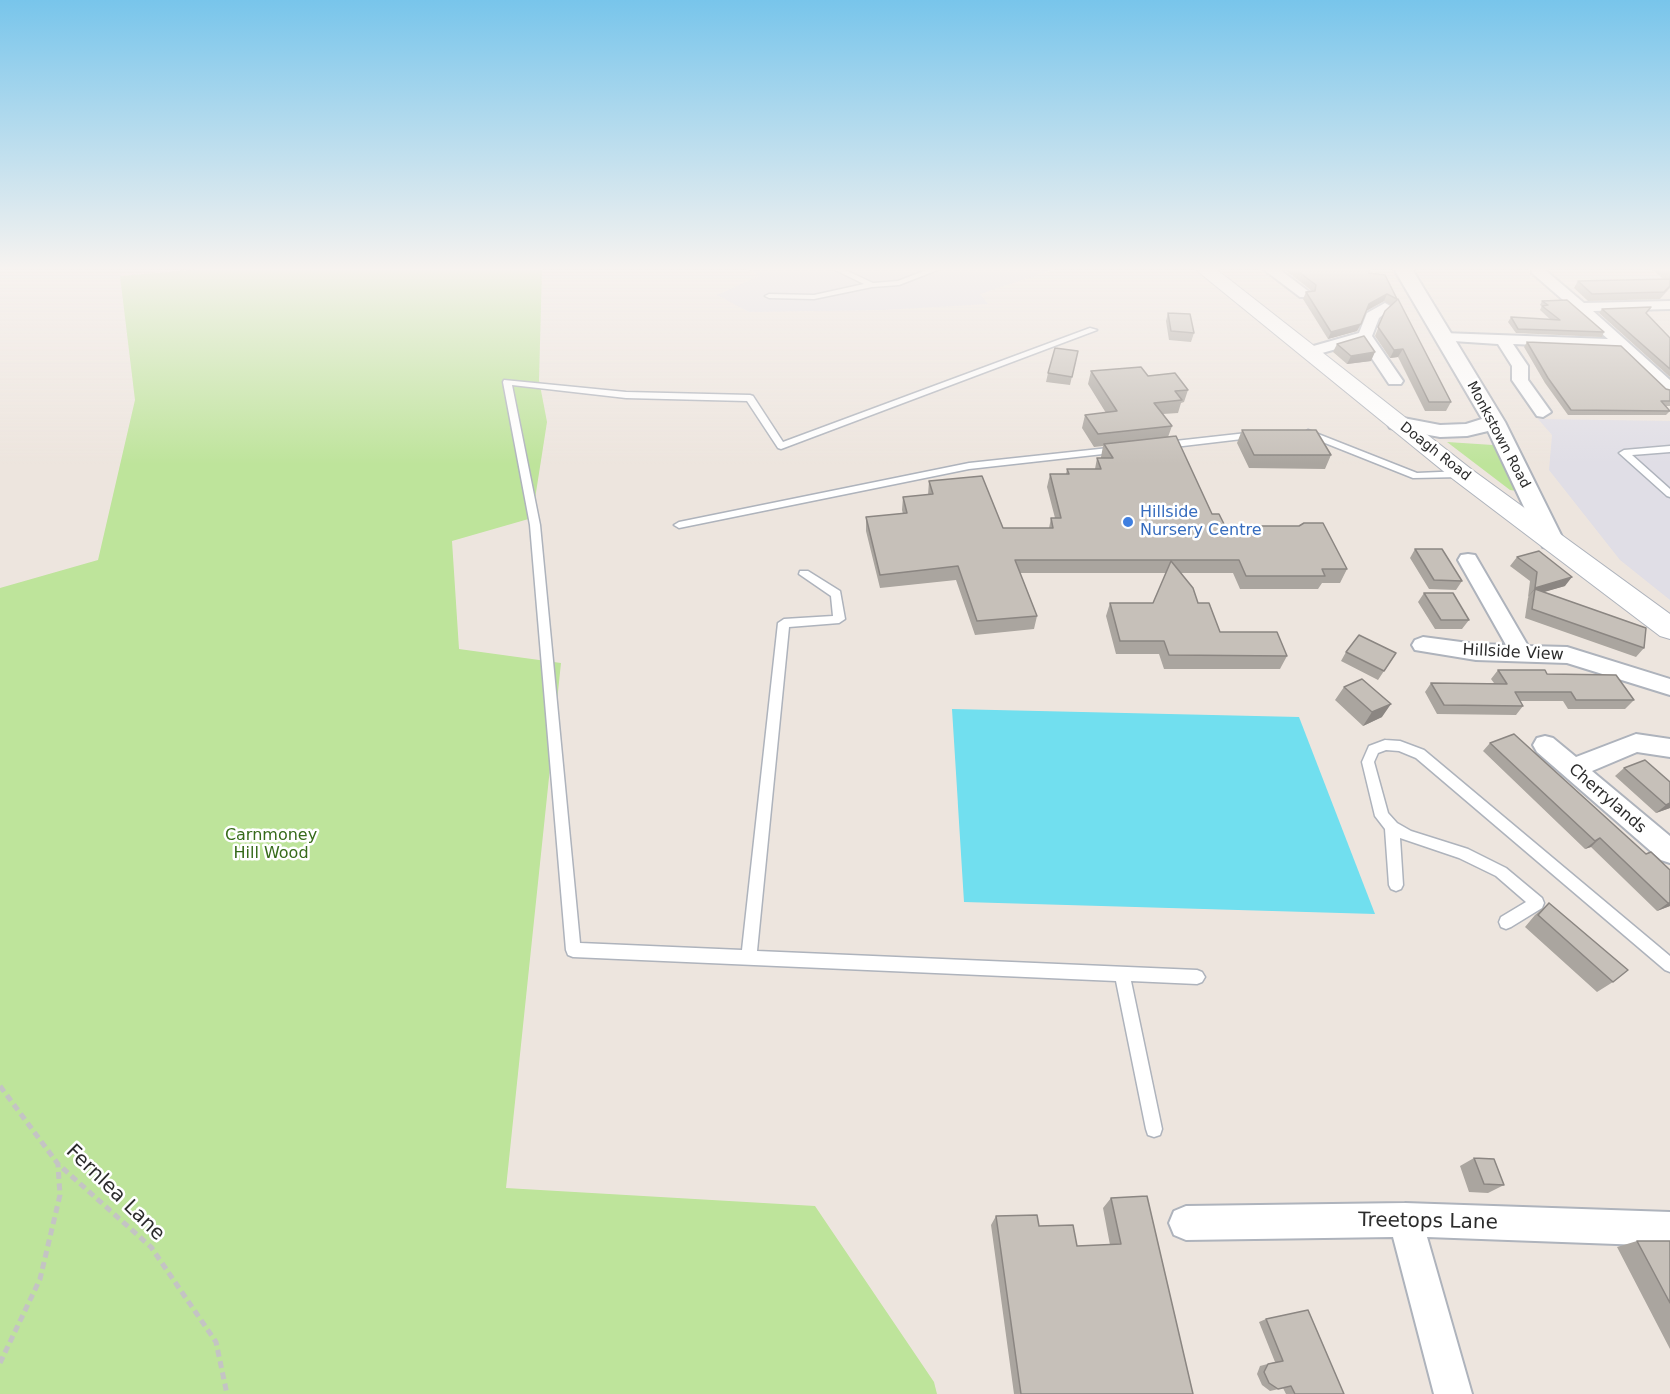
<!DOCTYPE html>
<style>
body{margin:0}
canvas{display:block;background:#ede5de}
</style>
<canvas width="1670" height="1394"></canvas>
<script>
const ctx = document.querySelector('canvas').getContext('2d');
ctx.lineJoin = 'round';
function paint(path, color) { ctx.fillStyle = color; ctx.fill(path, 'evenodd'); }
const poly = rows => new Path2D(rows.map(r => 'M' + r).join(''));
function trace(path, color, width, dash) { ctx.strokeStyle = color; ctx.lineWidth = width; ctx.lineCap = dash ? 'butt' : 'round'; ctx.setLineDash(dash || []); ctx.stroke(path); }
function label(font, color, halo, rows, align = 'center') {
  ctx.font = font + ' "DejaVu Sans",sans-serif'; ctx.lineWidth = 5; ctx.setLineDash([]); ctx.textBaseline = 'middle'; ctx.strokeStyle = halo; ctx.fillStyle = color; for (const [text, x, y, turn = 0] of rows) {
    ctx.save(); ctx.translate(x, y); ctx.rotate((+turn || 0) * Math.PI / 180); ctx.textAlign = isNaN(turn) ? turn : align; if (halo) ctx.strokeText(text, 0, 0); ctx.fillText(text, 0, 0); ctx.restore();
  }
}
paint(poly([
 [747,269,1055,269,980,294,988,304,883,310,749,312,717,295,759,276],
 [1538,419,1670,421,1670,600,1620,560,1549,470,1552,435]
]), '#e0dee6');
paint(poly([
 [201,269,542,269,539,380,547,422,532,518,452,541,459,649,561,663,506,1188,815,1206,934,1382,937,1394,0,1394,0,588,98,560,135,400,120,276],
 [1447,442,1493,445,1517,491,1510,490]
]), '#bee49b');
paint(poly([
 [952,709,1299,717,1375,914,964,902]
]), '#71dfef');
const service = poly([
 [833,269,843,269,873,283,898,281,929,269,940,269,899,285,872,287,814,299,769,298,765,296,769,294,814,295,864,284,833,269],
 [1090,328,1097,330,781,449,778,448,747,401,626,398,512,385,540,525,580,943,742,950,778,623,784,619,833,616,831,596,799,574,800,571,808,571,840,591,845,619,839,623,789,627,757,951,1197,970,1202,972,1205,977,1202,982,1197,984,1131,981,1162,1129,1160,1135,1154,1137,1148,1135,1146,1129,1116,981,573,957,568,955,566,950,530,525,503,382,504,380,626,392,750,395,753,396,783,442,1090,328],
 [1308,430,1417,473,1462,471,1467,474,1462,477,1413,478,1305,435,1303,433,1308,430],
 [1256,432,1259,433,1259,437,1166,448,1161,445,1166,442,1256,432],
 [1670,446,1670,452,1632,455,1670,489,1670,497,1667,496,1619,453,1624,450,1670,446],
 [1118,447,1121,448,1121,452,969,469,679,528,674,525,679,522,969,463,1118,447],
 [1385,740,1400,741,1424,750,1670,956,1670,972,1665,970,1416,758,1399,751,1386,750,1378,753,1374,762,1388,813,1397,823,1411,831,1468,849,1506,868,1542,898,1544,903,1542,908,1511,927,1506,929,1501,927,1499,922,1501,917,1526,902,1496,876,1459,858,1400,838,1403,885,1401,889,1396,891,1391,889,1389,885,1385,829,1375,816,1362,762,1369,746,1385,740]
]);
const minor = poly([
 [1263,269,1279,269,1312,294,1310,297,1300,297,1263,269],
 [1531,269,1544,269,1584,303,1670,301,1670,309,1593,311,1670,380,1670,394,1664,392,1619,348,1513,344,1528,366,1528,380,1551,412,1543,417,1537,416,1512,380,1512,366,1498,344,1438,340,1436,337,1443,333,1608,339,1532,273,1531,269],
 [1385,303,1392,307,1379,318,1372,336,1403,381,1401,384,1389,384,1361,342,1308,357,1300,352,1303,349,1359,333,1367,313,1385,303],
 [1468,554,1475,555,1528,646,1567,647,1670,679,1670,695,1567,663,1476,660,1415,650,1412,645,1415,640,1423,637,1476,644,1506,645,1458,560,1461,555,1468,554],
 [1636,734,1670,739,1670,757,1637,752,1592,771,1670,836,1670,863,1661,860,1537,752,1533,745,1537,738,1545,736,1553,738,1576,757,1636,734],
 [1405,1203,1670,1212,1670,1246,1427,1237,1472,1394,1434,1394,1393,1237,1186,1240,1174,1235,1169,1223,1174,1211,1186,1206,1405,1203]
]);
const tertiary = poly([
 [1394,269,1412,269,1505,422,1564,541,1561,547,1552,549,1543,547,1540,541,1488,431,1467,436,1440,437,1390,428,1387,423,1390,418,1398,417,1440,425,1466,424,1482,419,1394,269]
]);
const secondary = poly([
 [1195,269,1216,269,1471,469,1670,614,1670,639,1660,636,1453,479,1195,269]
]);
trace(service, '#aeb3bc', 3);
trace(minor, '#aeb3bc', 4);
trace(tertiary, '#aeb3bc', 4);
trace(secondary, '#aeb3bc', 2);
trace(poly([
 [0,1086,58,1164,151,1247,216,1342,227,1394],
 [0,1363,40,1279,60,1195,58,1165]
]), '#c4c4c4', 5, [7, 4.5]);
paint(service, '#fff');
paint(minor, '#fff');
paint(tertiary, '#fff');
paint(secondary, '#fff');
paint(poly([
 [1284,269,1369,269,1369,273,1397,299,1396,300,1451,402,1446,411,1425,411,1398,357,1390,358,1375,336,1385,311,1391,305,1384,301,1366,311,1357,331,1328,339,1303,299,1306,292,1312,291],
 [1651,269,1670,269,1670,288,1660,299,1588,301,1574,288,1578,281,1665,280],
 [1542,301,1604,332,1602,337,1516,333,1508,322,1511,317,1551,320,1540,310,1542,306,1540,305],
 [1602,309,1646,314,1670,338,1670,377,1599,313],
 [1168,313,1194,333,1191,342,1169,340,1166,321],
 [1527,342,1670,390,1670,406,1666,406,1670,411,1666,415,1568,415,1545,383,1524,347],
 [1337,344,1371,361,1347,364,1333,352],
 [1078,351,1070,385,1046,382,1048,373],
 [1091,371,1148,376,1188,390,1184,402,1181,403,1178,413,1163,414,1172,426,1168,437,1212,514,1225,526,1347,569,1340,583,1322,583,1318,589,1240,589,1233,573,1181,573,1198,603,1220,632,1287,656,1280,669,1164,669,1159,654,1116,654,1106,616,1110,603,1153,603,1166,573,1020,573,1037,616,1034,629,975,635,956,580,880,588,866,531,866,517,903,514,902,510,903,497,928,495,929,481,1003,528,1049,528,1051,518,1055,518,1047,487,1050,474,1066,474,1067,469,1095,469,1097,458,1101,458,1101,457,1103,446,1094,447,1082,428,1085,415,1106,413,1088,384],
 [1242,430,1331,455,1325,469,1249,468,1237,443],
 [1415,549,1462,581,1456,590,1429,589,1410,558],
 [1517,557,1565,586,1543,592,1644,648,1636,657,1525,618,1528,598,1529,596,1528,597,1530,581,1510,566],
 [1424,593,1469,620,1462,629,1435,629,1418,602],
 [1346,652,1396,653,1378,680,1341,661],
 [1498,670,1547,674,1634,700,1625,709,1568,709,1563,701,1520,701,1523,706,1516,715,1437,714,1425,692,1431,683,1494,683,1491,679],
 [1344,687,1382,717,1363,726,1335,700],
 [1490,743,1646,854,1670,906,1657,911,1591,847,1585,849,1483,751],
 [1624,768,1670,808,1656,813,1615,776],
 [1549,903,1613,982,1597,992,1525,927,1535,915],
 [1474,1158,1504,1185,1488,1193,1469,1192,1460,1166],
 [1111,1198,1193,1394,1014,1394,991,1225,996,1216,1039,1226,1077,1246,1110,1245,1103,1208],
 [1637,1241,1670,1241,1670,1349,1617,1247],
 [1266,1319,1344,1394,1286,1394,1283,1388,1270,1391,1262,1385,1257,1374,1260,1366,1275,1362,1259,1322]
]), '#aaa59f');
paint(poly([
 [1387,294,1384,301,1366,311,1369,304],
 [1361,324,1357,331,1328,339,1331,332],
 [1403,349,1398,357,1390,358,1394,350],
 [1375,352,1371,361,1347,364,1351,356],
 [1572,577,1565,586,1534,595,1535,589,1528,597,1535,588],
 [1391,704,1382,717,1363,726,1372,712],
 [1670,803,1670,808,1656,813,1666,805],
 [1600,838,1591,847,1585,849,1595,841],
 [1668,903,1670,903,1670,906,1657,911]
]), '#8b8682');
const building = poly([
 [1295,269,1369,269,1369,273,1385,275,1397,299,1387,294,1369,304,1361,324,1331,332,1306,292,1315,291,1316,285,1295,269],
 [1670,279,1670,286,1664,292,1592,294,1578,281,1670,279],
 [1398,299,1451,402,1429,402,1403,349,1394,350,1378,327,1385,311,1398,299],
 [1567,300,1604,332,1518,329,1511,317,1560,320,1542,306,1548,305,1542,301,1567,300],
 [1651,307,1646,313,1670,338,1670,369,1602,309,1651,307],
 [1168,313,1190,314,1194,333,1171,331,1168,313],
 [1364,336,1375,352,1351,356,1337,344,1364,336],
 [1527,342,1621,346,1666,389,1670,390,1670,401,1661,401,1670,411,1571,410,1548,378,1527,342],
 [1055,348,1078,351,1072,377,1048,373,1055,348],
 [1141,367,1148,376,1175,373,1188,390,1175,391,1182,400,1154,403,1172,426,1098,434,1085,415,1117,411,1091,371,1141,367],
 [1242,430,1316,430,1331,455,1254,455,1242,430],
 [1176,436,1212,514,1219,514,1225,526,1299,526,1304,523,1323,523,1347,569,1322,569,1325,576,1246,576,1239,560,1015,560,1037,616,977,621,958,566,880,575,866,517,907,513,903,497,933,494,929,481,982,476,1003,528,1053,528,1051,518,1061,518,1050,474,1069,474,1067,469,1101,469,1097,458,1113,458,1104,444,1176,436],
 [1415,549,1442,549,1462,581,1434,580,1415,549],
 [1539,551,1572,577,1535,588,1537,572,1517,557,1539,551],
 [1171,561,1193,588,1198,603,1209,603,1220,632,1277,632,1287,656,1169,655,1164,641,1120,641,1110,603,1153,603,1171,561],
 [1535,589,1646,628,1644,648,1532,609,1535,589],
 [1424,593,1453,593,1469,620,1441,620,1424,593],
 [1359,635,1396,653,1384,671,1346,652,1359,635],
 [1498,670,1545,670,1547,674,1616,675,1634,700,1576,700,1571,692,1515,692,1523,706,1444,705,1431,683,1507,684,1498,670],
 [1362,679,1391,704,1372,712,1344,687,1362,679],
 [1514,734,1646,854,1651,852,1670,870,1670,903,1668,903,1600,838,1595,841,1490,743,1514,734],
 [1645,760,1670,782,1670,803,1666,805,1624,768,1645,760],
 [1549,903,1628,970,1613,982,1538,915,1549,903],
 [1474,1158,1494,1159,1504,1185,1484,1184,1474,1158],
 [1147,1196,1193,1394,1021,1394,996,1216,1037,1215,1039,1226,1073,1225,1077,1246,1121,1244,1111,1198,1147,1196],
 [1637,1241,1670,1241,1670,1303,1637,1241],
 [1308,1310,1344,1394,1295,1394,1291,1386,1278,1389,1269,1383,1264,1372,1268,1364,1283,1361,1266,1319,1308,1310]
]);
paint(building, '#c6c0b9');
trace(building, '#8b8682', 1.5);
const sky = ctx.createLinearGradient(0, 0, 0, 464);
sky.addColorStop(0, '#78c5eb');
sky.addColorStop(0.58, '#f7f3f0');
sky.addColorStop(1, '#f7f3f000');
ctx.fillStyle = sky;
ctx.fillRect(0, 0, 1670, 464);
for (const [x, y, r, color] of [
 [1128,522,6,"#3f7fe0"]
]) { const dot = new Path2D(); dot.arc(x, y, r, 0, 2 * Math.PI); ctx.fillStyle = color; ctx.fill(dot); trace(dot, '#fff', 2); }
label('14px', '#2c2c2c', '#fff', [
 ["Monkstown Road",1498,435,62],
 ["Doagh Road",1435,452,38]
]);
label('16px', '#366cbe', '#fff', [
 ["Hillside",1140,513],
 ["Nursery Centre",1140,531]
], 'left');
label('16px', '#2c2c2c', '#fff', [
 ["Hillside View",1513,653,3],
 ["Cherrylands",1607,799,41]
]);
label('16px', '#366a1a', '#fff', [
 ["Carnmoney",271,836],
 ["Hill Wood",271,854]
]);
label('20px', '#2c2c2c', '#fff', [
 ["Fernlea Lane",115,1193,44],
 ["Treetops Lane",1428,1222,1]
]);
</script>
